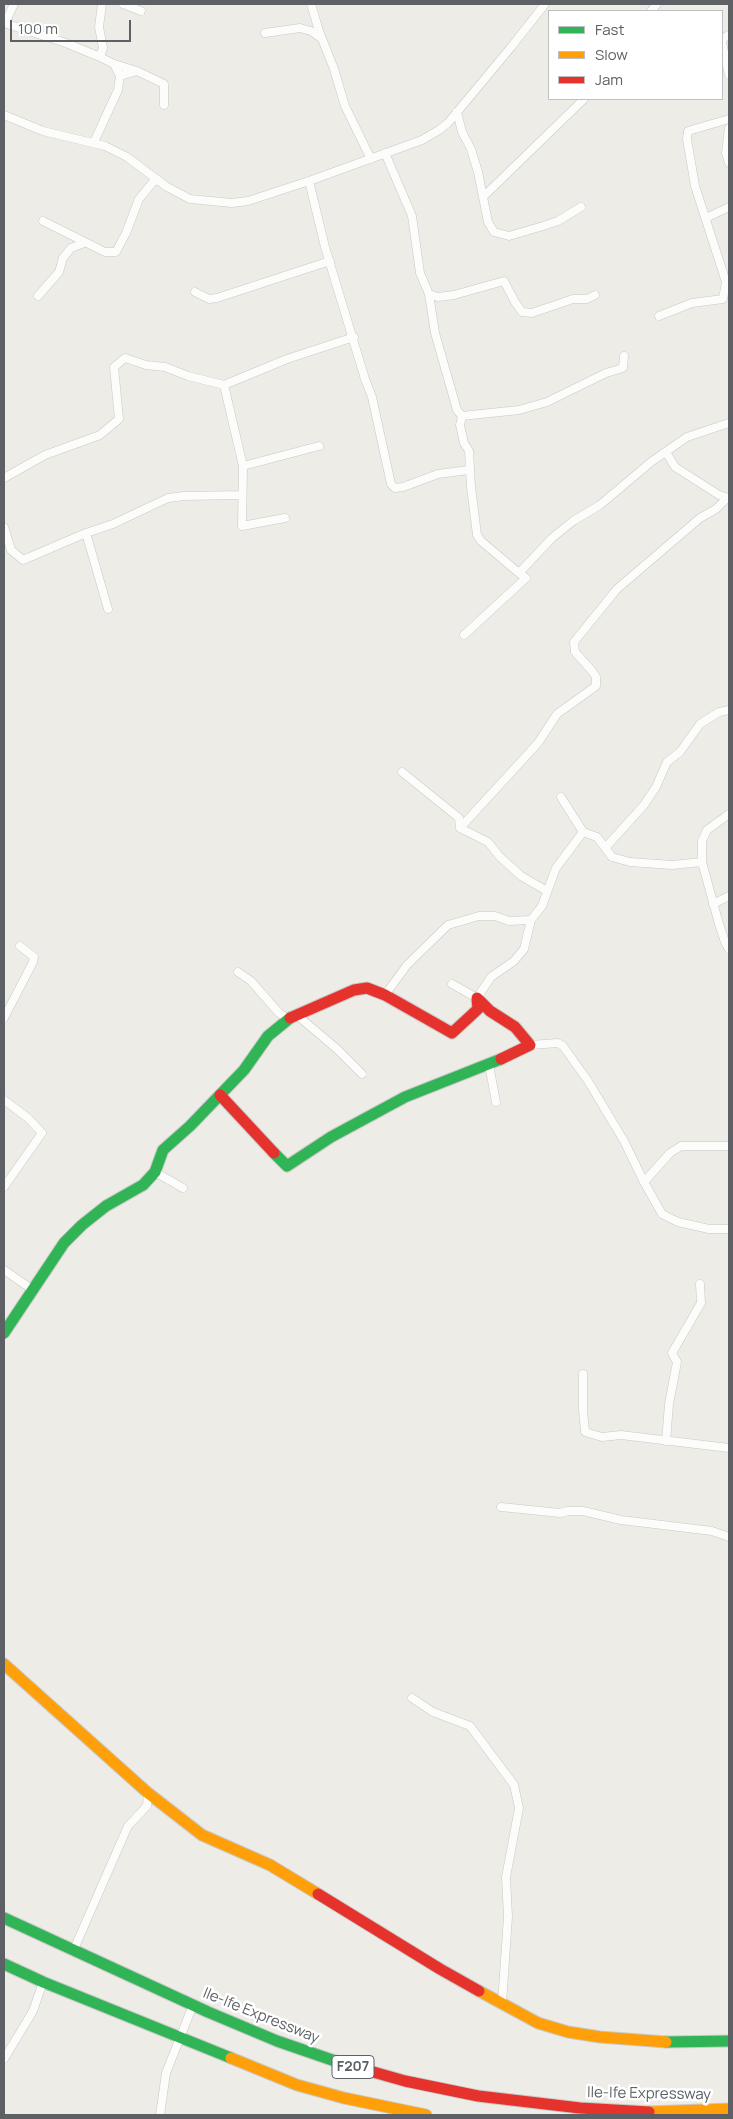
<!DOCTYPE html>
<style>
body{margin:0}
#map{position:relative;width:733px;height:2119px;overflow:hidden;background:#edece7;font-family:Manrope,sans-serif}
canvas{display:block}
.frame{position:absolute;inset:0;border:5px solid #5d6065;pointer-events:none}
.legend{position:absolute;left:548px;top:10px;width:175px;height:90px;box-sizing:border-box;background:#fff;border:1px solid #bebfc1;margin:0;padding:6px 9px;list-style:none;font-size:15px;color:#5d6065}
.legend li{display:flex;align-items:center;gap:10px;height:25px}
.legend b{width:25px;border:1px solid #bebfc1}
.scale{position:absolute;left:10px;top:20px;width:121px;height:22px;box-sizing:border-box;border:2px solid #5d6065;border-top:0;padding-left:6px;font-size:15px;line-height:18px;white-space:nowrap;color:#5d6065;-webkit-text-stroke:4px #fff;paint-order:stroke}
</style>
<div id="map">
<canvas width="733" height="2119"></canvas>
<div class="frame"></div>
<ul class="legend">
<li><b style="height:6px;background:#30b455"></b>Fast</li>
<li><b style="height:6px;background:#ff9f0a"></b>Slow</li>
<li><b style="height:6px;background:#e5322d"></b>Jam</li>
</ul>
<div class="scale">100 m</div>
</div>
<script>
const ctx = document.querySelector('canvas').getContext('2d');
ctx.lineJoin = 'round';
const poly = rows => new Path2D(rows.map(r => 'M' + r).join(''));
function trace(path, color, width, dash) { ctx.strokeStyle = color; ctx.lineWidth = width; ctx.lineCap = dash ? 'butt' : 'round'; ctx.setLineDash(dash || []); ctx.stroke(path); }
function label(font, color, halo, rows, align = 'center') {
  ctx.font = font + ' Manrope,sans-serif'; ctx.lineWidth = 5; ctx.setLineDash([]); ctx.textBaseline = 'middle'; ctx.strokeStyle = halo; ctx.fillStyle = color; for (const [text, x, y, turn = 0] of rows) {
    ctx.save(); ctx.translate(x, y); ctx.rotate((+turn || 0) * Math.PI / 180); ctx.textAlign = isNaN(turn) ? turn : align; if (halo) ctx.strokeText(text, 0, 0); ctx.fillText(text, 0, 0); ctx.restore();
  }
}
const street = poly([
 [123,4,141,11],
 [311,4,319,31,334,69,345,106,371,159],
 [651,11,657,4],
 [4,23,66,43,100,57,103,48,99,27,102,4],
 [5,23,14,4],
 [265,33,300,28,311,31,321,38],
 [722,39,729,35],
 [722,42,729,75],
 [114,64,137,71],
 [120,76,137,71,164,84,164,105],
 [457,112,462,132,471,149,478,172,488,222,494,232,509,236,543,226,558,221,581,207],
 [4,115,43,131,105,146,127,157,167,187,190,199,232,203,248,201,309,181,422,140,439,130,448,123,512,46,545,4],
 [729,128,726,153,729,163],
 [94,142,118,90,120,76,114,64,100,57],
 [385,153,412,216,420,273,429,294,438,297,454,295,504,281,515,302,522,312,532,313,573,299,587,299,595,295],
 [309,181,325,247,365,379,372,397,391,484,395,488,403,487,438,474,469,470],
 [483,197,584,99],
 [706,218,729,207],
 [43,221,105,252,116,252,126,233,139,199,153,182,158,180],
 [195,292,209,299,217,298,330,261],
 [429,294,435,333,457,410,462,416,519,410,547,402,606,373,623,368,624,356],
 [38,296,59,272,63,258,71,248,84,243],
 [659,316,692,303,723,299,726,282,695,186,687,139,688,131,729,119],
 [224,385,243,466,242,526,285,518],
 [462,416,460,425,464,443,469,451,471,487,477,535,481,541,519,573,552,538,573,521,600,505,651,462,687,437,729,423],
 [666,452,675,467,719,495,729,498],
 [243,466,319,446],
 [4,478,45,455,100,435,119,419,114,367,125,358,146,365,165,367,188,376,224,385,287,359,354,337],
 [4,527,11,550,23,560,86,533,108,609],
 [86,533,113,524,168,498,184,496,241,495],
 [464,635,526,578,519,573],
 [402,772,459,818,460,828,488,842,500,857,521,876,547,891],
 [561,797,583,832],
 [729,814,707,830,702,841,702,862,719,924,725,942,729,949],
 [460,828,538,743,557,714,596,686,596,677,592,671,575,652,574,642,617,589,700,518,716,509,727,498],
 [606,847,644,805,656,787,667,762,680,752,700,724,719,712,729,710],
 [713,904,729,896],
 [238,972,251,981,279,1013,288,1019],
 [452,984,477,998,491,977,514,961,524,949,531,920,542,906,556,868,583,832,597,837,612,857,630,862,672,865,702,862],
 [385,995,407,965,448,925,479,916,495,916,509,921,531,920],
 [298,1016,337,1049,362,1074],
 [4,1018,33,962,34,957,20,946],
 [530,1045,558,1043,563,1046,588,1081,624,1141,644,1182,662,1214,678,1222,709,1229,729,1229],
 [489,1065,496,1102],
 [4,1100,28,1118,42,1133,4,1187],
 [155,1172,183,1188],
 [644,1182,670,1153,681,1146,729,1146],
 [4,1270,33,1290],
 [583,1374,583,1410,585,1432,602,1437,621,1435,729,1448],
 [666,1441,669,1404,677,1362,672,1353,701,1303,700,1284],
 [501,1507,560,1513,568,1511,583,1511,621,1520,712,1531,729,1537],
 [412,1698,433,1712,470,1726,514,1785,519,1808,506,1877,508,1917,502,2003],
 [74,1949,128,1826,147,1806,148,1793],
 [4,2059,33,2011,43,1982],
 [160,2115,166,2073,193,2005]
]);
const fast = poly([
 [274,1153,287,1166,331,1137,405,1097,501,1059],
 [4,1333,64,1243,82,1225,106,1206,143,1185,155,1172,163,1150,190,1126,244,1070,268,1036,290,1018],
 [4,1918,208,2012,277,2041,338,2062],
 [4,1964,43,1982,231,2058],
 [666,2042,729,2041]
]);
const slow = poly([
 [4,1664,148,1793,202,1835,270,1865,318,1894],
 [479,1991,538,2023,568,2032,600,2037,666,2042],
 [231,2058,297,2085,344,2098,426,2115],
 [649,2112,729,2109]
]);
const jam = poly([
 [290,1018,354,990,367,988,385,995,452,1033,478,1009,477,998,490,1011,515,1027,530,1045,501,1059],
 [220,1095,274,1153],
 [318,1894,440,1969,479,1991],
 [338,2062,405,2081,478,2096,580,2108,649,2112]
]);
trace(street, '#c8c8c8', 9);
trace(fast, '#c9c9c9', 13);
trace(slow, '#c9c9c9', 13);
trace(jam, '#c9c9c9', 13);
trace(street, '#fcfcfb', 8);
trace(fast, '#30b455', 11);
trace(slow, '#ff9f0a', 11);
trace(jam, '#e5322d', 11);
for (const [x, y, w] of [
 [353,2067,42]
]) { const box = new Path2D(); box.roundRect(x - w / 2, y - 11.5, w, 23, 4); ctx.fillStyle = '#fff'; ctx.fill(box); trace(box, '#5d6065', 1); }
label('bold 14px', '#5d6065', null, [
 ["F207",353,2067]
]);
label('15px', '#5d6065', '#fff', [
 ["Ile-Ife Expressway",261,2016,22],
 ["Ile-Ife Expressway",649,2094,1]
]);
</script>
